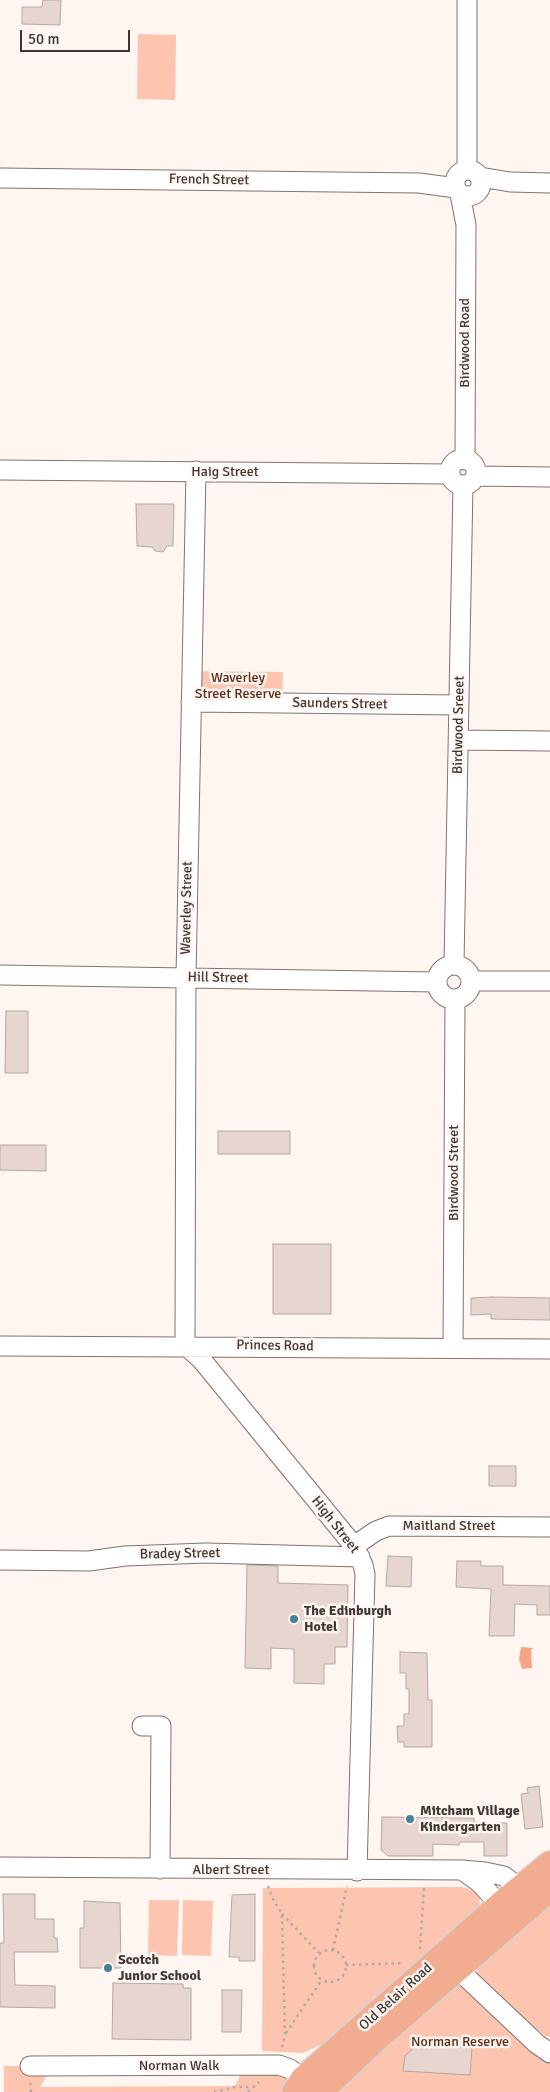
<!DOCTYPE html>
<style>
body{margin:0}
#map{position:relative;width:550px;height:2092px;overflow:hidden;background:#fff5f1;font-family:Signika,sans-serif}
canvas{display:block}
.scale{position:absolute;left:20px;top:30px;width:110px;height:22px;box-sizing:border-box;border:2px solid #3e3835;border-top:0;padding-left:6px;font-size:15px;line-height:18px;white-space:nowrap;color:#3e3835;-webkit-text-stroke:4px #fff5f1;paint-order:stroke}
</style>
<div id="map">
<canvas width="550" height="2092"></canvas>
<div class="scale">50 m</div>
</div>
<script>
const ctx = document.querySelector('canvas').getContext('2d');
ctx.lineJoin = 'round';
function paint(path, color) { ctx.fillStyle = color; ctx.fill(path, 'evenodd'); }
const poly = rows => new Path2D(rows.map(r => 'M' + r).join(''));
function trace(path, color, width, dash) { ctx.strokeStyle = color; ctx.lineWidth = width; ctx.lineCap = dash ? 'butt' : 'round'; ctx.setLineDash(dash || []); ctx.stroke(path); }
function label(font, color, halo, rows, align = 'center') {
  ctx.font = font + ' Signika,sans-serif'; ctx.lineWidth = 5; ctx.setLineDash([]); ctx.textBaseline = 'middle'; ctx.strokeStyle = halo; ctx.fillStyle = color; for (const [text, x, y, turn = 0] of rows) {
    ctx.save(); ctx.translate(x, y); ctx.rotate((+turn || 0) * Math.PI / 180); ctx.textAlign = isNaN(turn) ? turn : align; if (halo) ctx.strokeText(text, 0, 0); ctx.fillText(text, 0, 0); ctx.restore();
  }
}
paint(poly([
 [138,34,176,35,175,100,137,99],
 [194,671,283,672,282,701,194,700],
 [463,1887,479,1893,480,1912,323,2044,303,2053,262,2051,263,1888],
 [149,1900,179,1900,177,1956,148,1955],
 [183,1900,213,1901,211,1956,182,1955],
 [550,1900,550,2037,545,2036,476,1975,480,1962],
 [457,1969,550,2053,550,2092,341,2092],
 [245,2065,290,2069,295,2092,4,2092,4,2066,52,2066,40,2087,235,2086]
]), '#fdc4af');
paint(poly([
 [521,1647,534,1648,531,1650,532,1668,522,1669,519,1659]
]), '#f7a484');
const building = poly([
 [43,0,61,0,60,25,22,24,22,7,42,7,43,0],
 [136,504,174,504,173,546,167,546,163,552,155,551,152,547,137,546,136,504],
 [6,1011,28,1011,28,1073,5,1073,6,1011],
 [218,1131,290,1131,290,1154,218,1154,218,1131],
 [0,1145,46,1145,46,1171,0,1170,0,1145],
 [273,1244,331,1244,331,1314,273,1314,273,1244],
 [492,1297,550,1298,550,1320,491,1319,491,1314,471,1315,471,1298,492,1297],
 [489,1466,516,1466,516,1486,489,1486,489,1466],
 [388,1556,412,1557,411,1587,386,1586,388,1556],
 [457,1561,481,1561,481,1566,503,1566,503,1585,550,1586,550,1615,537,1615,537,1605,515,1604,514,1636,489,1636,491,1589,456,1587,457,1561],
 [247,1565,278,1566,278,1583,348,1585,347,1647,335,1647,335,1664,324,1664,324,1684,294,1683,294,1649,271,1648,271,1669,245,1668,247,1565],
 [400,1652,427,1653,428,1700,432,1700,432,1747,404,1747,404,1742,398,1742,397,1726,404,1726,404,1714,409,1714,409,1689,406,1689,406,1673,400,1673,400,1652],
 [539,1786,543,1827,525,1829,521,1794,528,1793,527,1788,539,1786],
 [382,1817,474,1818,474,1822,507,1823,507,1856,484,1856,484,1842,460,1842,459,1845,433,1844,433,1856,388,1856,381,1850,382,1817],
 [3,1894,35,1894,35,1919,54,1919,54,1938,57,1938,58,1952,14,1952,15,1985,55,1986,55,2008,0,2007,0,1943,4,1943,3,1894],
 [255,1894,255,1961,239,1961,239,1957,229,1957,232,1895,255,1894],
 [84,1901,120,1903,121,1968,80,1968,80,1928,84,1928,84,1901],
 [113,1983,183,1984,183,1988,191,1988,191,2040,112,2039,113,1983],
 [222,1990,242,1990,241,2032,222,2032,222,1990],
 [419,2043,472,2048,470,2075,403,2071,405,2056,419,2043]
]);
paint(building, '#e6d6cf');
trace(building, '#b6a7a1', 1);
const minor = poly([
 '455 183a13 13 0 1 1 26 0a13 13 0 1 1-26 0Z',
 [467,170,467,0],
 [480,177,510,182,550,183],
 [0,178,419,183,456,188],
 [460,194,466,225,465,460],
 '450 472a13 13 0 1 1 26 0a13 13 0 1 1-26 0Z',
 [0,470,450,474],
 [196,471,186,977,185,1345,201,1359,354,1546,363,1565,365,1574,357,1871],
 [476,476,550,477],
 [191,702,459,705],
 [460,740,550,741],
 [454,964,463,485],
 '437 982a17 17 0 1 1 34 0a17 17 0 1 1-34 0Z',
 [0,975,436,982],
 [472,981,550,981],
 [0,1346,550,1349],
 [453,1348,455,999],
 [354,1546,376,1531,389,1526,550,1527],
 [0,1560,89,1561,125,1556,206,1553,360,1557],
 [142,1726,161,1726,160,1869],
 [0,1867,462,1870,485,1872,504,1876,521,1889],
 [462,1870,480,1883,500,1905],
 [448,1960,537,2044,550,2053],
 [30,2066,279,2065,290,2069,312,2086]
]);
const major = poly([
 [295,2092,303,2079,500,1905,550,1864],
 [320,2092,377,2038,550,1889]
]);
trace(minor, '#81736d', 21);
trace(major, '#d5d3d3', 28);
trace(poly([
 [268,1886,273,1899,282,1914,285,2035,282,2048],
 [282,1914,320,1954],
 [420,1949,424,1887],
 [333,1950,347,1886],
 '314 1966a16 16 0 1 1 32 0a16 16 0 1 1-32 0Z',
 [346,1965,404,1963],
 [286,2033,321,1981],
 [30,2083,31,2092],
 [214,2092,235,2087,252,2087],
 [248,2092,259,2082]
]), '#b2aaa6', 2.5, [2.5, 4]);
trace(minor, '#fff', 19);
trace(major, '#f2ac8f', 25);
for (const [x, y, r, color] of [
 [294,1619,5,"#448297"],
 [410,1819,5,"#448297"],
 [108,1968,5,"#448297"]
]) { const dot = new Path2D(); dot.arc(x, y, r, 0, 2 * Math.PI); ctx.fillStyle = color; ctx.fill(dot); trace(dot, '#fff5f1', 2); }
label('14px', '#3e3835', '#fff5f1', [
 ["French Street",209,180,1],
 ["Birdwood Road",465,343,-90],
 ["Haig Street",225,472],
 ["Saunders Street",340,704,1],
 ["Birdwood Sreeet",459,725,-89],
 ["Waverley Street",187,908,-89],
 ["Hill Street",218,978,1],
 ["Birdwood Street",454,1173,-90],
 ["Princes Road",275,1346,1],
 ["High Street",335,1525,52],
 ["Maitland Street",449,1526],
 ["Bradey Street",180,1554,-1],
 ["Albert Street",231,1870],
 ["Old Belair Road",396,1997,-42],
 ["Norman Walk",179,2066]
]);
label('14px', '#5c2812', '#fff5f1', [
 ["Waverley",238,678],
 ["Street Reserve",238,694],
 ["Norman Reserve",460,2042]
]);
label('bold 14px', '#3e3835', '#fff5f1', [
 ["The Edinburgh",304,1611],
 ["Hotel",304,1627],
 ["Mitcham Village",420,1811],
 ["Kindergarten",420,1827],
 ["Scotch",118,1960],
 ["Junior School",118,1976]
], 'left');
</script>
